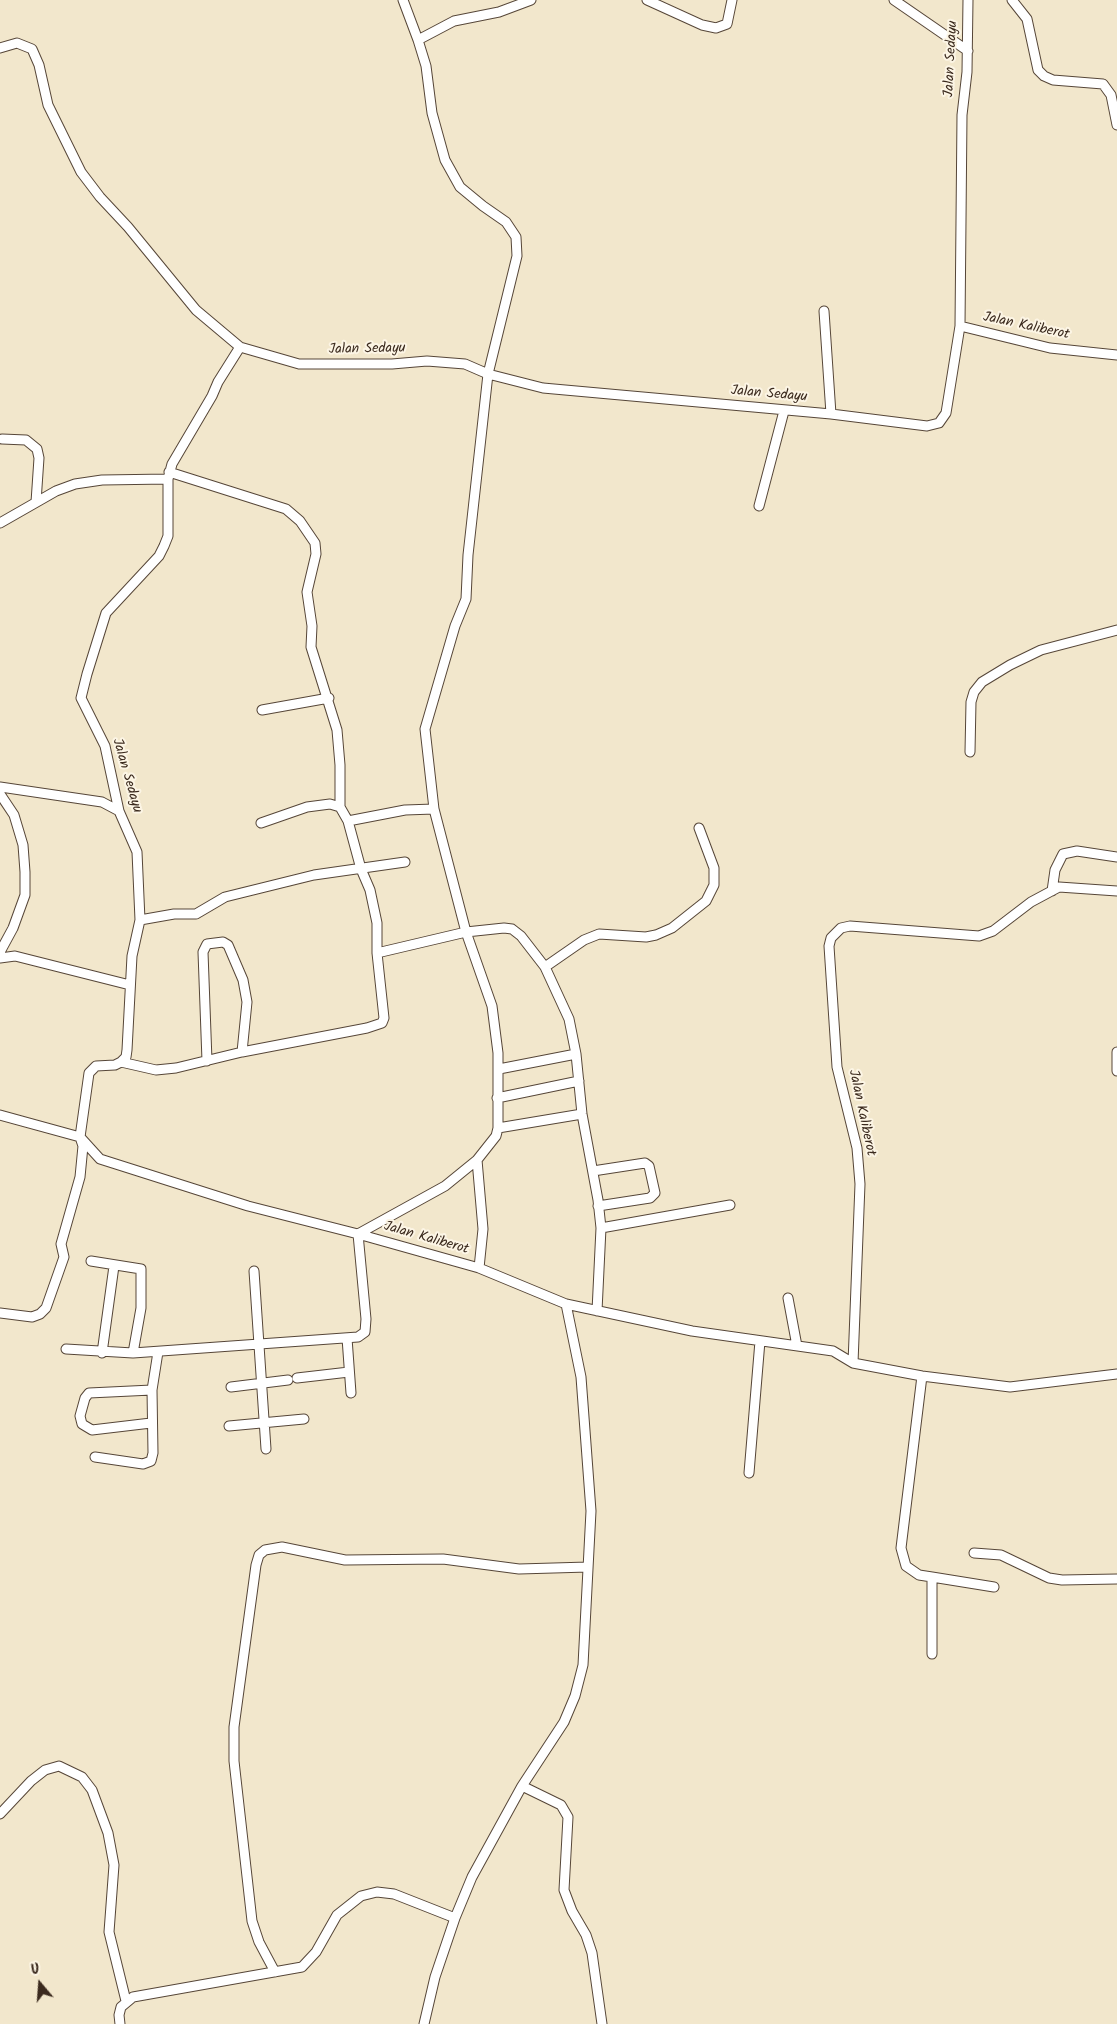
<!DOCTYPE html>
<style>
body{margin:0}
#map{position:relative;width:1117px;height:2024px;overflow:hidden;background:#f2e7cc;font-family:Kalam,sans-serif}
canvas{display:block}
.north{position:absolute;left:15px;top:1959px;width:50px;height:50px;-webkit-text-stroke:4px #fcf5e5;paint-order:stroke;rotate:342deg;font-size:14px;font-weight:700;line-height:20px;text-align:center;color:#3b2a1e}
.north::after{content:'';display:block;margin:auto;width:18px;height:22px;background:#3b2a1e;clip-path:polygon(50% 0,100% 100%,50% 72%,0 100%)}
</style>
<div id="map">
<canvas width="1117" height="2024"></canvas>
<div class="north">U</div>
</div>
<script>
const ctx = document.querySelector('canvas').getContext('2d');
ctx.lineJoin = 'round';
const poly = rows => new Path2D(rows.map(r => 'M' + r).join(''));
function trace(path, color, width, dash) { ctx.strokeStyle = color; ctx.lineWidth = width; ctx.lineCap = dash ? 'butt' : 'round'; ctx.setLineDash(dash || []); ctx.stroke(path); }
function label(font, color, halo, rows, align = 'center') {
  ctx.font = font + ' Kalam,sans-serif'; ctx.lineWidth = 4; ctx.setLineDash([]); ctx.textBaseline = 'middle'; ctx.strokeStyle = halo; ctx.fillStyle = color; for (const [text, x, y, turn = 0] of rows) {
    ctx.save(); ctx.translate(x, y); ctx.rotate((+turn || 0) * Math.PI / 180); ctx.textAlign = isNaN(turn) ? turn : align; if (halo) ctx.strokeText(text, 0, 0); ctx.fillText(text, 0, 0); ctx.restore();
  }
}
const minor = poly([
 [403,0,418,40,454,21,499,12,531,0],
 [647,0,702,25,716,28,727,24,732,0],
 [894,0,968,51],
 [1012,0,1027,19,1038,70,1044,76,1053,80,1103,84,1111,95,1117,125],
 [0,48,17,43,32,49,39,65,48,105,81,172,100,197,128,227,196,310,240,347,299,364,392,364,427,361,465,364,488,374,543,388,831,414,927,426,939,423,946,413,960,326,962,115,967,72,968,0],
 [824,311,831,414],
 [960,326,1050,348,1117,355],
 [2,439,26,440,37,449,39,458,36,502],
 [169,472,286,509,300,521,315,543,316,554,307,592,312,626,311,647,337,730,340,765,340,807,348,821],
 [759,506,784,411],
 [0,523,56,491,75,484,102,480,168,479],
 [262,710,329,698],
 [970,752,971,702,974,692,982,682,1010,665,1041,650,1117,630],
 [0,787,102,802,119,811],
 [0,794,14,815,23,845,25,872,25,895,13,928,0,952],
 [261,823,307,807,330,804,340,807],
 [1052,891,1055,870,1063,854,1077,851,1117,857],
 [140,920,174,914,196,914,225,897,314,875,405,862],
 [377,953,466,932,504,928,512,929,521,936,545,967],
 [0,958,15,956,130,985],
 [1117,1052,1117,1071],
 [207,1061,203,952,207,944,223,942,228,945,243,980,247,1002,242,1052],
 [121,1062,156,1070,176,1068,242,1052,367,1028,382,1023,384,1018,377,953,377,923,370,890,361,869,348,821,405,810,434,809],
 [499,1069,576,1054],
 [497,1098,579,1081],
 [0,1115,80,1137,100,1159,248,1206,358,1234,479,1268,566,1304,692,1331,833,1351,853,1363,922,1376,1010,1387,1117,1374],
 [498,1128,582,1114],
 [477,1160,483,1229,479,1268],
 [593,1171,645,1163,649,1166,655,1193,650,1198,598,1206],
 [601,1228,730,1205],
 [91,1261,141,1269,141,1308,133,1353],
 [254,1271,266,1449],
 [788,1298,797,1346],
 [597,1311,601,1228,598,1200,582,1114,576,1054,569,1019,545,967,584,940,599,934,646,937,656,935,672,928,706,901,714,885,714,868,699,828],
 [0,1313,32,1317,40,1314,46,1308,64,1257,61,1244,80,1177,83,1146,80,1137,89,1073,96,1066,115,1065,121,1062,126,1057,127,1050,132,956,140,920,137,852,119,811,105,746,81,698,87,674,106,613,159,556,164,546,168,536,168,479,172,464,212,396,218,382,240,347],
 [347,1338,351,1393],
 [66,1349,133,1353,358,1337,365,1332,366,1319,358,1234,445,1186,477,1160,496,1136,498,1128,498,1053,492,1006,466,932,434,809,425,729,455,626,466,599,468,555,488,374,517,256,516,237,506,222,483,206,460,187,445,160,432,113,426,66,418,40],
 [102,1353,114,1266],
 [853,1363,860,1184,857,1148,837,1067,829,946,831,938,841,928,850,926,979,936,993,931,1031,902,1059,887,1117,891],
 [922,1376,901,1548,906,1566,919,1575,932,1577,932,1654],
 [297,1378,349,1372],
 [231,1387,288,1380],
 [151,1423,92,1430,82,1424,80,1416,85,1398,89,1393,152,1390],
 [229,1426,304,1419],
 [95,1457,143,1464,151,1461,153,1453,152,1390,158,1352],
 [749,1473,760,1341],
 [974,1553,1001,1555,1049,1578,1062,1580,1117,1579],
 [932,1577,994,1587],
 [522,1786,561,1805,568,1817,564,1890,572,1911,586,1935,592,1953,602,2024],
 [0,1814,31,1781,45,1770,59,1766,82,1777,92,1790,108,1833,114,1865,109,1932,126,2001],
 [275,1972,259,1942,252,1921,234,1761,234,1727,256,1565,259,1555,265,1550,282,1547,345,1560,443,1559,519,1569,588,1567],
 [120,2024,119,2015,121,2007,133,1997,302,1967,316,1952,337,1915,361,1896,377,1892,394,1894,455,1918],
 [424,2024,435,1977,455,1918,472,1877,522,1786,564,1722,575,1696,583,1665,591,1511,581,1377,566,1304]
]);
trace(minor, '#564638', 11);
trace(minor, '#fff', 9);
label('14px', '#3b2a1e', '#fcf5e5', [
 ["Jalan Sedayu",952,59,-87],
 ["Jalan Kaliberot",1026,327,12],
 ["Jalan Sedayu",367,350,-1],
 ["Jalan Sedayu",769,395,5],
 ["Jalan Sedayu",126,776,74],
 ["Jalan Kaliberot",861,1113,78],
 ["Jalan Kaliberot",426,1239,16]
]);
</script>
